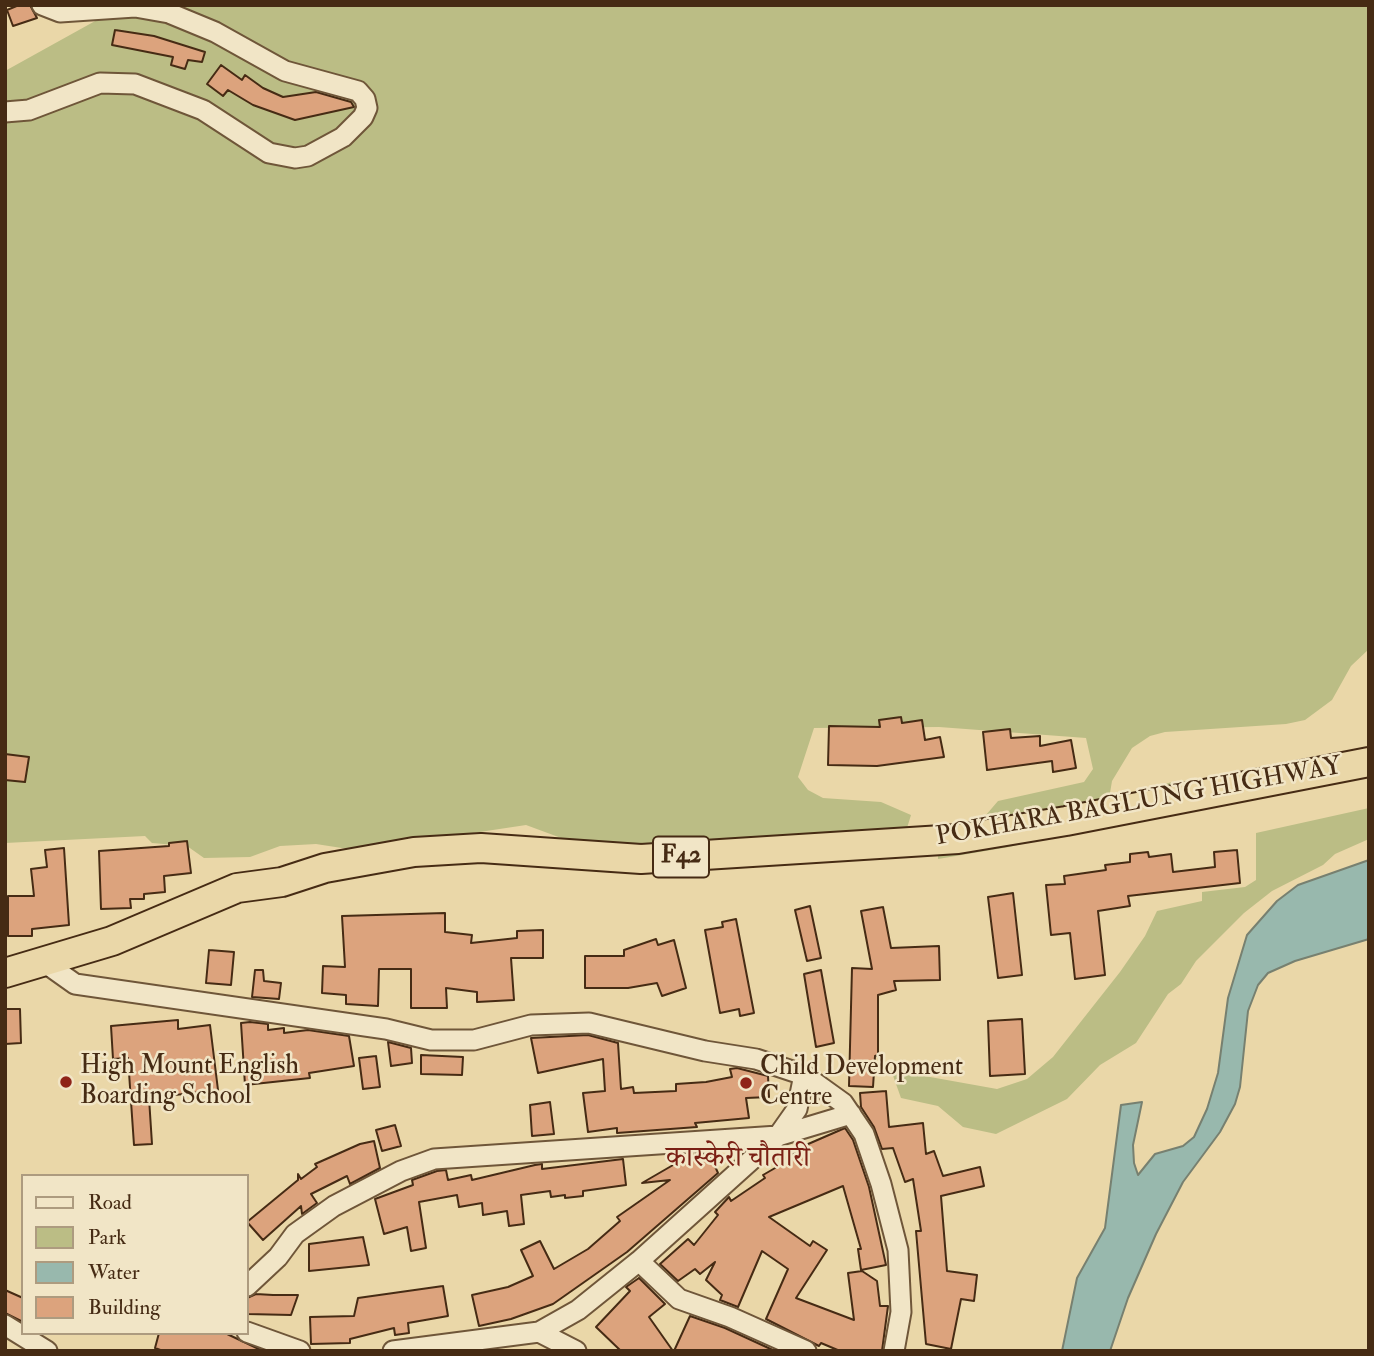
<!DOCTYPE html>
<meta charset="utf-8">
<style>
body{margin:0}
#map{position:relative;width:1374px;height:1356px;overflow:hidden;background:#ead7a8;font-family:"IM FELL Double Pica",serif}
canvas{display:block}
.frame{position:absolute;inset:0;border:7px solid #462b14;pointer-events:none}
.legend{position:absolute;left:21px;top:1174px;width:228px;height:161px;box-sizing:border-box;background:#f1e5c6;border:2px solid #ad9b7f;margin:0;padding:9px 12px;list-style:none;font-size:21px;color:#462b14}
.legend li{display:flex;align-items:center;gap:14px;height:35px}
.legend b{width:35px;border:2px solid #ad9b7f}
</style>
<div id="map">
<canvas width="1374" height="1356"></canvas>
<div class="frame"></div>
<ul class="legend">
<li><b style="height:9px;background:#f1e5c6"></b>Road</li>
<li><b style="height:19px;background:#bbbd85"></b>Park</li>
<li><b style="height:19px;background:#98b8ad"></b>Water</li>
<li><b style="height:19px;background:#dca37d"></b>Building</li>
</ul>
</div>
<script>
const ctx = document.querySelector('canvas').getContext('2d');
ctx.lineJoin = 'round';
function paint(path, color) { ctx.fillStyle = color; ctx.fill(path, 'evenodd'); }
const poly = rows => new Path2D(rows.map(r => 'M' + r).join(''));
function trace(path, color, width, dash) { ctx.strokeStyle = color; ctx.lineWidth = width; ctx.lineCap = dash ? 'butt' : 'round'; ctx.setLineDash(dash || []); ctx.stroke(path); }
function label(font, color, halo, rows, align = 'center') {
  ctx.font = font + ' "IM FELL Double Pica","Noto Serif Devanagari",serif'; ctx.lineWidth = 5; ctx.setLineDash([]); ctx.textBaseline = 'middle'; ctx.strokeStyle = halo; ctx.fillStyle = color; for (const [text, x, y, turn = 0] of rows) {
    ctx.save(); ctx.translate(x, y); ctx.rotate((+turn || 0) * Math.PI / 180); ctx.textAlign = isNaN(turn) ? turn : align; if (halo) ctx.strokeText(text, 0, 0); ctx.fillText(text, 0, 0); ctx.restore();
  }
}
paint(poly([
 [124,5,1369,5,1369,649,1351,666,1332,700,1305,720,1286,724,1165,732,1150,736,1132,748,1112,781,1110,793,1126,796,1175,781,1189,789,1151,814,1009,847,938,859,938,851,981,831,986,815,998,801,1084,782,1093,769,1086,738,939,727,814,728,798,777,808,790,823,798,881,802,911,815,907,828,779,835,779,860,572,842,526,825,473,833,440,849,387,855,316,844,280,846,250,857,204,858,187,846,152,843,145,836,5,843,5,71],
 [1369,808,1369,839,1335,854,1323,865,1272,891,1244,913,1196,961,1181,984,1168,994,1136,1043,1100,1065,1067,1099,996,1134,963,1127,938,1106,901,1098,891,1070,997,1089,1027,1079,1053,1057,1120,972,1145,936,1157,911,1202,901,1202,892,1245,887,1256,880,1256,833]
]), '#bbbd85');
const water = poly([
 [1369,860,1369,939,1295,961,1268,973,1258,985,1248,1011,1240,1087,1235,1104,1220,1132,1183,1182,1156,1234,1128,1298,1110,1351,1062,1351,1077,1278,1105,1228,1121,1105,1142,1102,1133,1145,1134,1163,1138,1175,1155,1154,1183,1146,1194,1137,1207,1109,1218,1073,1228,998,1247,935,1277,901,1298,885,1369,860]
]);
paint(water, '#98b8ad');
trace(water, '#778070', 2);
const building = poly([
 [19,5,30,5,37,18,13,26,7,10,19,5],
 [115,30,154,36,205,52,202,62,188,60,185,69,171,65,173,57,112,45,115,30],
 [221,65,242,80,245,75,263,88,283,97,316,92,351,102,354,107,295,120,253,105,228,90,223,96,207,84,221,65],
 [901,717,902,723,922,720,925,740,940,737,944,757,877,766,828,765,829,726,880,727,879,720,901,717],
 [1010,729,1011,738,1040,736,1040,746,1071,740,1076,768,1053,772,1052,761,987,770,983,732,1010,729],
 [5,754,29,757,25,782,5,780,5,754],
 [187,841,191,873,164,876,165,892,144,894,144,899,130,899,131,908,101,909,99,851,169,846,169,843,187,841],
 [64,848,69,925,32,929,32,936,8,936,8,896,34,896,31,869,47,867,45,850,64,848],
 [1237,850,1240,883,1128,896,1130,906,1098,911,1105,975,1075,979,1070,933,1051,935,1046,885,1065,884,1064,876,1106,870,1105,865,1130,862,1130,854,1148,852,1149,857,1171,854,1173,872,1215,867,1214,852,1237,850],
 [1013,893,1022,975,998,978,988,897,1013,893],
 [810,906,821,958,807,961,795,910,810,906],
 [883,907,891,948,939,946,940,980,894,981,896,990,878,995,878,1055,875,1056,873,1087,849,1086,852,968,872,969,861,911,883,907],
 [445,913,445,932,472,935,471,943,517,938,517,931,543,930,543,958,511,958,514,1000,477,1002,477,992,446,988,447,1008,411,1008,411,969,379,969,378,1006,346,1004,346,995,322,993,323,966,345,967,342,916,445,913],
 [736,919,754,1013,740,1016,739,1009,720,1013,705,930,723,927,722,922,736,919],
 [656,939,658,945,674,940,686,988,662,996,657,983,628,988,585,988,585,956,624,956,624,950,656,939],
 [209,950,234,952,231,985,206,983,209,950],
 [255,970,263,970,264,981,281,983,279,999,252,997,255,970],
 [821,970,834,1043,816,1047,804,974,821,970],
 [5,1009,20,1009,21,1043,5,1044,5,1009],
 [1022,1019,1025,1074,990,1076,988,1021,1022,1019],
 [178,1020,178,1029,210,1025,218,1090,149,1098,152,1144,134,1145,128,1058,113,1059,111,1026,178,1020],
 [250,1022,268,1024,268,1030,284,1028,284,1033,308,1030,349,1036,354,1066,309,1073,310,1078,245,1085,241,1023,250,1022],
 [588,1035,618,1043,621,1089,633,1087,634,1093,676,1091,676,1084,706,1082,732,1077,730,1069,737,1068,768,1076,769,1097,746,1098,749,1118,695,1123,697,1127,617,1133,617,1128,588,1132,583,1093,605,1091,603,1059,538,1073,531,1038,588,1035],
 [388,1042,411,1048,412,1063,391,1066,388,1042],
 [421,1055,463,1057,462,1075,421,1074,421,1055],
 [376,1056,380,1087,363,1089,359,1058,376,1056],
 [886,1091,889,1127,923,1123,926,1154,934,1151,943,1176,980,1167,984,1186,941,1196,947,1271,977,1275,974,1301,961,1299,951,1349,926,1344,916,1231,921,1231,913,1179,905,1182,893,1148,882,1149,874,1127,861,1107,860,1093,886,1091],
 [550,1102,554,1134,532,1136,530,1105,550,1102],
 [395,1125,401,1146,382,1151,376,1130,395,1125],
 [845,1128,853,1140,869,1187,886,1265,861,1270,858,1249,861,1249,843,1186,769,1217,810,1246,813,1241,827,1250,796,1298,854,1320,848,1273,862,1271,877,1281,880,1306,888,1306,882,1351,840,1351,821,1343,819,1346,766,1319,788,1269,762,1251,738,1307,720,1300,722,1295,706,1280,715,1262,700,1274,695,1269,678,1281,660,1264,688,1239,694,1245,718,1215,715,1212,729,1197,731,1201,765,1178,763,1175,782,1164,780,1160,800,1151,799,1148,845,1128],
 [374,1141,380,1168,350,1184,347,1176,311,1194,317,1203,302,1214,301,1206,263,1240,247,1222,298,1180,298,1174,301,1179,317,1167,315,1164,360,1144,374,1141],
 [709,1153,718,1173,627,1252,553,1304,511,1319,479,1326,472,1295,508,1287,533,1276,521,1250,540,1241,554,1269,588,1249,620,1221,617,1217,670,1180,642,1183,680,1161,697,1154,709,1153],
 [623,1159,626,1185,583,1191,583,1196,565,1198,565,1195,551,1197,550,1191,521,1195,524,1224,509,1226,507,1211,483,1215,482,1203,459,1207,457,1195,419,1202,426,1248,411,1251,407,1227,384,1234,375,1199,413,1185,412,1180,437,1171,446,1170,448,1180,471,1175,472,1180,535,1165,542,1164,542,1169,623,1159],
 [363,1237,369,1265,309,1271,309,1244,363,1237],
 [639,1278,665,1304,649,1317,673,1351,621,1351,596,1327,630,1291,626,1287,639,1278],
 [443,1286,448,1316,408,1323,409,1333,395,1335,394,1328,350,1339,350,1343,311,1344,310,1317,354,1316,358,1298,443,1286],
 [5,1290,23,1298,23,1322,5,1313,5,1290],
 [256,1294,273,1295,298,1295,291,1315,247,1314,247,1298,256,1294],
 [690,1316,725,1328,775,1351,674,1351,690,1316],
 [159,1333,225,1333,263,1351,163,1351,155,1348,159,1333]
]);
paint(building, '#dca37d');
trace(building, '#462b14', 2);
const minor = poly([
 [5,112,29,110,100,83,135,84,203,110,269,153,295,158,308,156,343,137,363,117,367,108,365,99,358,91,285,71,215,32,169,13,135,7,60,12,42,5],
 [44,962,75,984,386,1029,431,1040,474,1040,531,1025,589,1023,705,1051,756,1059,804,1075,843,1103,864,1134,881,1184,898,1250,901,1312,894,1351],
 [639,1261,679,1299,730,1317,806,1351],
 [247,1286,278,1257,295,1234,334,1206,401,1171,434,1159,778,1136,851,1114],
 [5,1325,47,1351],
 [247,1332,300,1351],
 [539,1332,576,1351],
 [393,1351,539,1332,578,1310,639,1261,778,1136,797,1109,804,1075]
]);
const highway = poly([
 [5,973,112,941,237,888,282,882,325,868,414,852,481,848,641,859,958,839,1066,821,1369,762]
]);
trace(minor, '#6f5639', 23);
trace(highway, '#462b14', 32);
trace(minor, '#f1e5c6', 19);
trace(highway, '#ead7a8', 28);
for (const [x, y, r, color] of [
 [66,1082,7,"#8f2418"],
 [746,1083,7,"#8f2418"]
]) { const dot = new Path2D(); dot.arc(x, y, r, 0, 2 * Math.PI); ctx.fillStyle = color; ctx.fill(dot); trace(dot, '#f1e5c6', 2.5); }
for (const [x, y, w] of [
 [681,857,56]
]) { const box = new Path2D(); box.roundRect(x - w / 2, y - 20.5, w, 41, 5); ctx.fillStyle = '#f1e5c6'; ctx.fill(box); trace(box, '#462b14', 2); }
label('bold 24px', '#462b14', null, [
 ["F42",681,857]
]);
label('26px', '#462b14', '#f1e5c6', [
 ["POKHARA BAGLUNG HIGHWAY",1139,803,-10]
]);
label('26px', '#462b14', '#f1e5c6', [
 ["High Mount English",80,1067],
 ["Boarding School",80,1097],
 ["Child Development",760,1068],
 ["Centre",760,1098]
], 'left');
label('28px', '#7a1f14', '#f1e5c6', [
 ["कास्केरी चौतारी",738,1160]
]);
</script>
